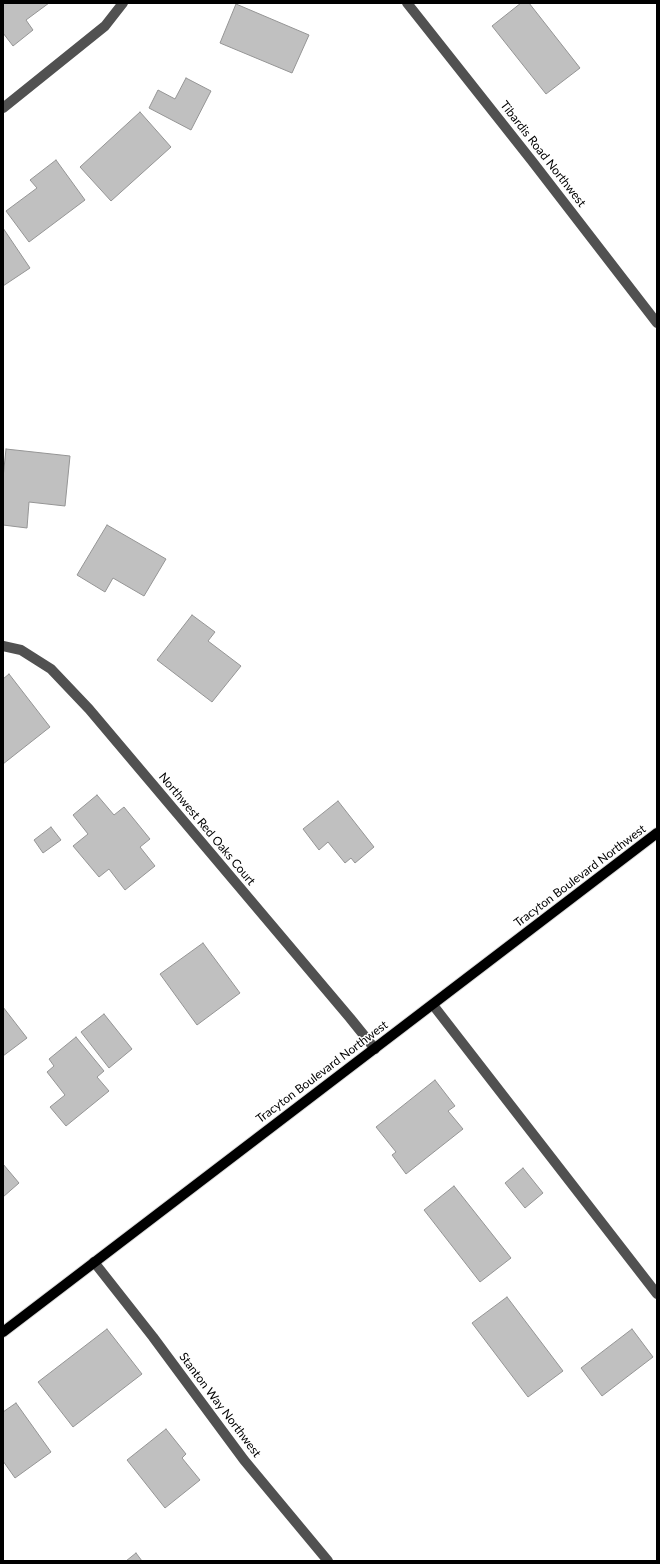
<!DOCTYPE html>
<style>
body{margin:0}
#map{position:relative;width:660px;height:1564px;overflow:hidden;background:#fff;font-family:Lato,sans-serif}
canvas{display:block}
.frame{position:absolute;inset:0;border:4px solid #000;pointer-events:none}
</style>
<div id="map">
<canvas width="660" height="1564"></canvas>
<div class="frame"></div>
</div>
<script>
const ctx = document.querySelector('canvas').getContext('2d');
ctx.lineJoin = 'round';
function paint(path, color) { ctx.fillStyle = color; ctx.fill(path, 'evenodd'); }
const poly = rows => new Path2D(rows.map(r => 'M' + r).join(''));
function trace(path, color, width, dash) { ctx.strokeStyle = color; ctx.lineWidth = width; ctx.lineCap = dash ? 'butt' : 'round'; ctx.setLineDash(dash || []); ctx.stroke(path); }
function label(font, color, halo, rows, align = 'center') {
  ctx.font = font + ' Lato,sans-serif'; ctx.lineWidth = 3; ctx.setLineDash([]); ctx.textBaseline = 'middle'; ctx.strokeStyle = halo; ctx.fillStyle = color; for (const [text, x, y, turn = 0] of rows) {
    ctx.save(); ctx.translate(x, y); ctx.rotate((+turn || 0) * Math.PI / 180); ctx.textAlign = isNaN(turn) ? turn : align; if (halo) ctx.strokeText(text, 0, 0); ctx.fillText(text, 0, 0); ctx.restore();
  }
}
const building = poly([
 [3,3,49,3,26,20,33,30,13,46,3,33,3,3],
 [521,3,529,3,580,68,546,94,492,26,521,3],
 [236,4,309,35,292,73,220,43,236,4],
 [186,78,211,91,191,130,149,108,158,90,175,99,186,78],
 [140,112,171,147,111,201,80,167,140,112],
 [56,160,85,200,29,242,6,211,37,188,30,180,56,160],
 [3,228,30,268,3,286,3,228],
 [6,449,70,456,65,506,29,502,27,528,3,525,3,478,6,449],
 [107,525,166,559,144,596,113,578,105,592,77,575,107,525],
 [192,615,215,632,208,641,241,666,212,702,157,660,192,615],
 [9,674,50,727,3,764,3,679,9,674],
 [97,795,114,815,124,807,150,839,140,847,155,866,125,890,109,869,99,877,73,846,88,834,73,815,97,795],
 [338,801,374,847,355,863,351,858,345,863,328,842,319,850,303,829,338,801],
 [51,827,61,840,43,853,34,840,51,827],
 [203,943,240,993,197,1025,160,974,203,943],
 [3,1007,27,1038,3,1056,3,1007],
 [104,1014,132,1049,109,1068,81,1032,104,1014],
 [76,1037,104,1071,97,1077,109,1091,66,1126,50,1107,65,1095,47,1072,54,1066,49,1059,76,1037],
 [435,1080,455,1106,448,1111,463,1129,406,1174,392,1155,396,1152,376,1127,435,1080],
 [3,1164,19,1183,3,1197,3,1164],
 [523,1168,543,1193,525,1208,505,1183,523,1168],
 [454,1186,511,1258,480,1282,424,1210,454,1186],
 [507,1297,563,1371,528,1397,472,1323,507,1297],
 [107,1329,142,1374,73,1427,38,1382,107,1329],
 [632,1329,653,1357,602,1396,581,1368,632,1329],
 [16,1403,51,1452,15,1478,3,1461,3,1412,16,1403],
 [166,1429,186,1454,182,1458,200,1480,165,1508,127,1460,166,1429],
 [136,1553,142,1561,126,1561,136,1553]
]);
paint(building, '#c0c0c0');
trace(building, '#959595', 1);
const major = poly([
 [3,1332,657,833]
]);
trace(major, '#dbdbdb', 12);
trace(poly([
 [407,3,532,161,657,323],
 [3,108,105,26,123,3],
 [3,646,21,650,51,669,89,709,350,1018,375,1049],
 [433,1005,657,1294],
 [94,1262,153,1337,244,1460,328,1561]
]), '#515151', 10);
trace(major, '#000', 10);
label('12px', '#000', '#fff', [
 ["Tibardis Road Northwest",543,154,52],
 ["Northwest Red Oaks Court",207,829,50],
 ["Tracyton Boulevard Northwest",580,876,-37],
 ["Tracyton Boulevard Northwest",322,1072,-37],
 ["Stanton Way Northwest",220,1405,53]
]);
</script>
